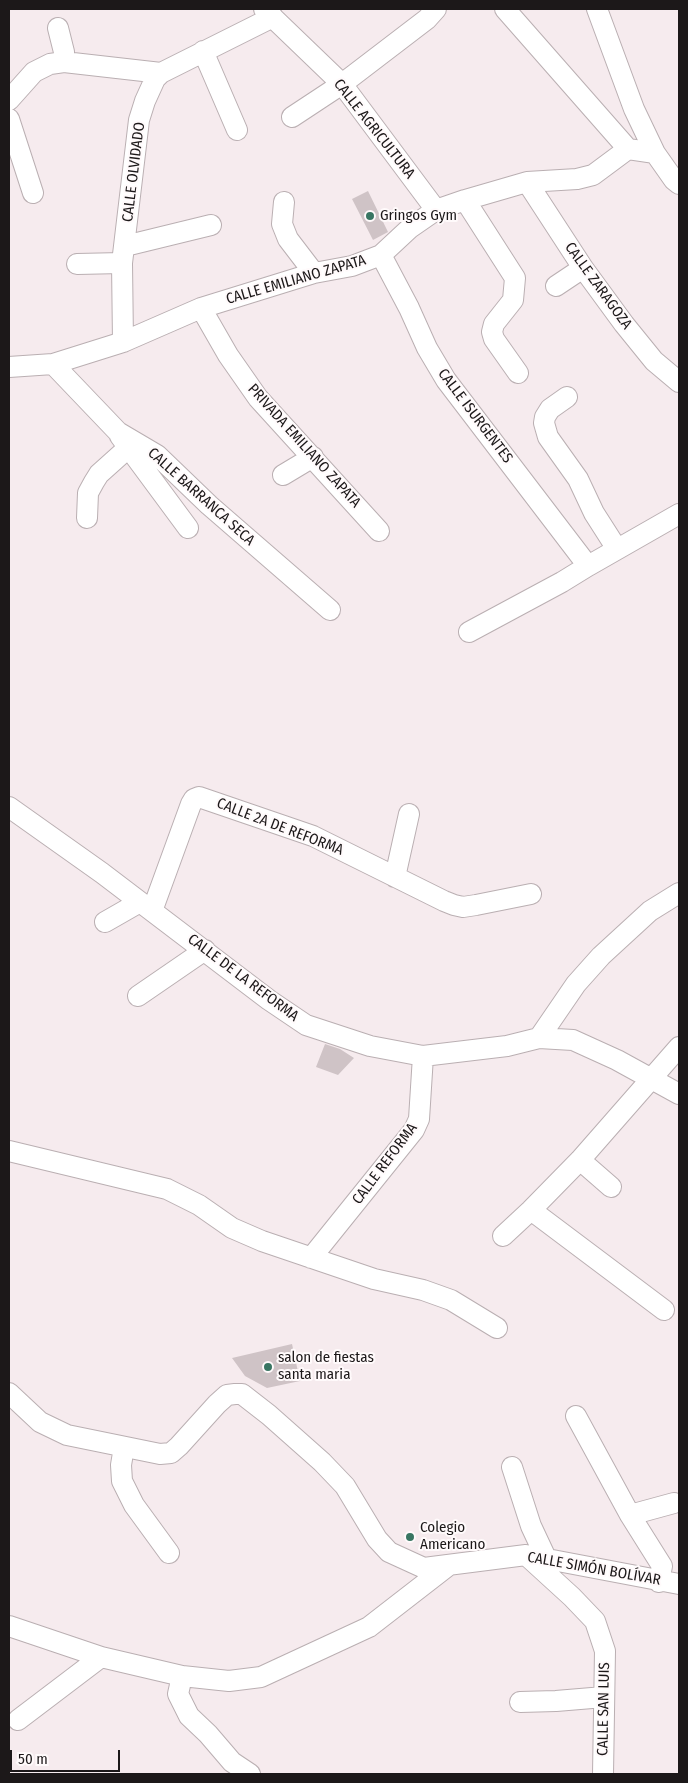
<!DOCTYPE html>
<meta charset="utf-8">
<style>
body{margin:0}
#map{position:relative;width:688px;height:1783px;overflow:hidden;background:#f6ebee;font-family:"Fira Sans Condensed",sans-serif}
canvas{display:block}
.frame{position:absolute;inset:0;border:10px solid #1c1819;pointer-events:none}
.scale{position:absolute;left:10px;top:1750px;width:110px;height:22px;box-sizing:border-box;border:2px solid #1c1819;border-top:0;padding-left:6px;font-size:15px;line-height:18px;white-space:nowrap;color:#1c1819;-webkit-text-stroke:4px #fffafb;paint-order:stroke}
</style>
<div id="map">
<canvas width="688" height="1783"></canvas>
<div class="frame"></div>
<div class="scale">50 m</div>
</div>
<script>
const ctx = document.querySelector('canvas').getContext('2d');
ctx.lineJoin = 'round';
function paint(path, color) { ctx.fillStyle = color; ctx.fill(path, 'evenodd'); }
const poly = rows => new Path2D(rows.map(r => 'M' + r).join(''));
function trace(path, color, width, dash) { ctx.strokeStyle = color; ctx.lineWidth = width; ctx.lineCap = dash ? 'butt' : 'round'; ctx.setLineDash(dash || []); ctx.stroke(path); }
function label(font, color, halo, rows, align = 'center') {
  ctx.font = font + ' "Fira Sans Condensed",sans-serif'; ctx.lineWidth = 4; ctx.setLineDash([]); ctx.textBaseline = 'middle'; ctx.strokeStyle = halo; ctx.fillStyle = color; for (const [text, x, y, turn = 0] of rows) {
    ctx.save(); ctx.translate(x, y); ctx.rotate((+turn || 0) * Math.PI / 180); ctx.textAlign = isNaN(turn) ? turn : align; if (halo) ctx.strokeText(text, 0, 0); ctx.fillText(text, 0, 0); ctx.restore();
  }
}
paint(poly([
 [368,191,388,232,373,240,352,199],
 [325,1044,340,1049,354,1058,338,1075,316,1067],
 [292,1344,300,1381,267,1388,245,1376,232,1358]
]), '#cfc3c6');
const minor = poly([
 [264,9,342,84,436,210],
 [505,9,628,149],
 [597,9,634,109,655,153,674,180,679,184],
 [58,28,64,52,64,62],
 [203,51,237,130],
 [9,100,34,72,50,64,64,62,161,73],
 [292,117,342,84,427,19,436,9],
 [9,119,33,193],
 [527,182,583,268,624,324,654,361,679,382],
 [465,200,515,278,513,300,494,324,492,332,494,339,518,373],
 [284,202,282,224,288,239,314,273],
 [125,246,211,225],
 [381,255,409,308,427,348,446,380,588,566],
 [77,264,122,263],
 [556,286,583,268],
 [201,308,228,355,258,398,379,531],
 [123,342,122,263,139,120,145,101,155,79,161,73,273,17],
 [53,364,118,432,157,455,209,505,330,610],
 [9,367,53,364,123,342,201,308,314,273,352,266,381,255,410,228,436,210,465,200,527,182,577,179,593,175,628,149,655,153],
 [567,397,550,409,545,417,544,423,548,437,578,479,594,513,617,549],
 [120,436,188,528],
 [283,475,313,457],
 [87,518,88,493,94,482,99,474,128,448],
 [469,632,562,582,588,566,679,514],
 [9,807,102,873,269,1000,306,1025,370,1046,423,1056,507,1046,539,1038,573,1040,617,1060,679,1094],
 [395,877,409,814],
 [152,911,191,804,194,799,199,797,313,836,444,901,454,905,463,907,476,905,531,894],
 [105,922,140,902],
 [138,996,205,950],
 [539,1038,576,984,601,956,650,911,679,893],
 [9,1151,167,1189,199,1205,232,1228,262,1241,374,1279,423,1290,451,1300,497,1328],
 [580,1160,611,1187],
 [531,1210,664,1310],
 [503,1236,531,1210,580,1160,679,1047],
 [311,1258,414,1130,419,1119,423,1056],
 [9,1393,40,1422,67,1435,160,1454,171,1453,179,1446,217,1404,227,1395,235,1394,242,1394,269,1415,322,1462,345,1486,377,1539,389,1552,424,1568,526,1555,679,1584],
 [576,1416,630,1515,662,1566,659,1582],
 [124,1447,121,1465,122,1481,134,1505,169,1553],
 [512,1467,531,1526,546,1558],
 [630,1515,674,1503],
 [526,1555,572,1597,595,1621,605,1651,603,1774],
 [9,1626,101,1657,182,1676,229,1681,261,1677,369,1627,449,1565],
 [182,1676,178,1694,189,1716,208,1734,232,1762,250,1774],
 [520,1702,556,1701,604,1697],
 [18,1720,101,1657]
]);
trace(minor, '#baafb2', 22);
trace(minor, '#fff', 20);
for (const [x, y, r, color] of [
 [370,216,5,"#387562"],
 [268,1367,5,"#387562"],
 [410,1537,5,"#387562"]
]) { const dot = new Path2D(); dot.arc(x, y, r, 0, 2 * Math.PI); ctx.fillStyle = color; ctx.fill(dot); trace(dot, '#fffafb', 2); }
label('15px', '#1c1819', '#fffafb', [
 ["CALLE AGRICULTURA",374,129,52],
 ["CALLE OLVIDADO",134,172,-83],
 ["CALLE EMILIANO ZAPATA",296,280,-16],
 ["CALLE ZARAGOZA",598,286,54],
 ["CALLE ISURGENTES",475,416,53],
 ["PRIVADA EMILIANO ZAPATA",304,446,48],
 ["CALLE BARRANCA SECA",201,497,42],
 ["CALLE 2A DE REFORMA",280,827,21],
 ["CALLE DE LA REFORMA",243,978,37],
 ["CALLE REFORMA",385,1164,-53],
 ["CALLE SIMÓN BOLÍVAR",594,1569,10],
 ["CALLE SAN LUIS",604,1709,-89]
]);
label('15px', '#1c1819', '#fffafb', [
 ["Gringos Gym",380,216],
 ["salon de fiestas",278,1358],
 ["santa maria",278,1375],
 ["Colegio",420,1528],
 ["Americano",420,1545]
], 'left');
</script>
